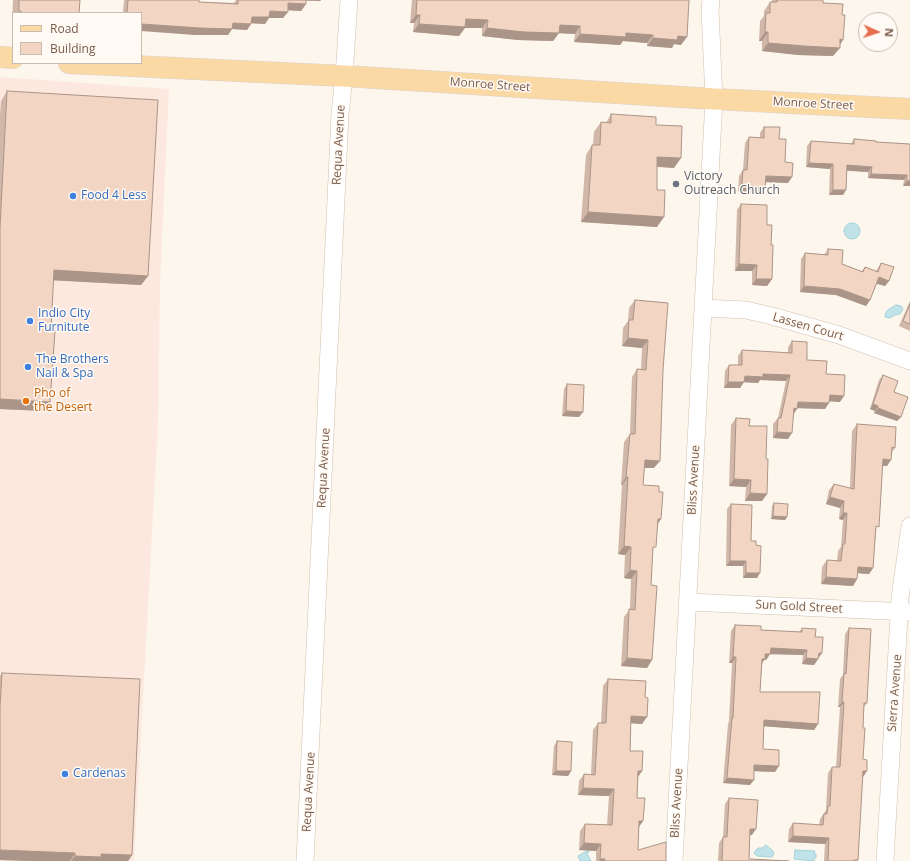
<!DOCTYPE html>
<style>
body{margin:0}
#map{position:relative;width:910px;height:861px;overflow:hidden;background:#fdf6ec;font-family:"Open Sans",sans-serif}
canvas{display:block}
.legend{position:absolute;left:12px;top:12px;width:130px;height:52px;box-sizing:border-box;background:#fffaf3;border:1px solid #cabbb1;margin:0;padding:5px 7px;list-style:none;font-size:12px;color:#7a5c4d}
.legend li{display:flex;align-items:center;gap:8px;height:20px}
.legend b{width:20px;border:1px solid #cabbb1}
.north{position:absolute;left:858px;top:12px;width:40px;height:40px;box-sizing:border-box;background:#fffaf3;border:1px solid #cabbb1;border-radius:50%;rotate:93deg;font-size:11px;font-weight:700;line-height:16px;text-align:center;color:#7a5c4d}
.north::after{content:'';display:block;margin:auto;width:14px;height:18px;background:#e76f51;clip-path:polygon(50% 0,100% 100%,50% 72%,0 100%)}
</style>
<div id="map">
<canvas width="910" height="861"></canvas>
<ul class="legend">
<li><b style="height:5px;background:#fbd9a5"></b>Road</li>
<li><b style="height:11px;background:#f3d5c3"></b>Building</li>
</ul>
<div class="north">N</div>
</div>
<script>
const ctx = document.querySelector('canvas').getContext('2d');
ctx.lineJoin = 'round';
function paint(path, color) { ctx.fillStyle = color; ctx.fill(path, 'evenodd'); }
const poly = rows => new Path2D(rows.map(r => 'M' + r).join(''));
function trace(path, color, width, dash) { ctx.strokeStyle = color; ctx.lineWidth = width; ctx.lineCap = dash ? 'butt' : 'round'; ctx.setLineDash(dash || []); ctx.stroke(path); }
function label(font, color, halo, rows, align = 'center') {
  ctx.font = font + ' "Open Sans",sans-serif'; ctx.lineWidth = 3; ctx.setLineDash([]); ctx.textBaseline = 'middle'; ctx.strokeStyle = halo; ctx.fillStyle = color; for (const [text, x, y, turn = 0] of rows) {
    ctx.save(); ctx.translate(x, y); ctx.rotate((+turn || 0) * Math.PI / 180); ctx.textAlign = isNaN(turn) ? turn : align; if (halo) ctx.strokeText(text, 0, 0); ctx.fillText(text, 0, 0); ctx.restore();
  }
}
paint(poly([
 [0,77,169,89,160,283,158,424,134,861,0,861]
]), '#fde8e0');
const water = poly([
 '844 231a8 8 0 1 1 16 0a8 8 0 1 1-16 0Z',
 [896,305,901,306,903,309,900,314,895,315,890,318,885,317,886,312,889,309,896,305],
 [766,845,773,851,774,853,773,856,771,857,757,856,754,853,756,850,758,848,762,848,766,845],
 [795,850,815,851,814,854,816,854,816,858,814,858,814,861,794,859,795,850],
 [587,851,589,852,587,854,591,861,580,861,578,856,587,851]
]);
paint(water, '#bfe3e8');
trace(water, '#a5d3da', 1);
const minor = poly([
 [703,308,746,310,772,316,839,335,910,361],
 [688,602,910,612],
 [305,861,340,114,344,76,349,0],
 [674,861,714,99,710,10,711,0],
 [885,861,900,598,910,526]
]);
const major = poly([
 [0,57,13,58],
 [69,63,344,76,714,99,910,109]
]);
trace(minor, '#d1beb0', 18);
trace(major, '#dad1cd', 22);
trace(minor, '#fff', 17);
trace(major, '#fbd9a5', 21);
paint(poly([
 [13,0,80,0,79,13,13,13,13,21,12,21],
 [124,0,199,0,199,2,234,3,236,0,321,0,320,1,306,1,306,4,301,11,288,10,288,12,283,18,269,18,265,24,251,23,247,30,232,29,228,35,195,35,141,13,123,13],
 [412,0,689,0,681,45,674,44,672,48,647,46,647,43,623,41,620,45,574,42,575,34,559,33,553,41,518,40,482,36,482,28,465,28,459,36,413,32,414,23,410,23],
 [772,0,823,0,823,3,840,45,833,56,798,55,762,51,762,41,759,41,760,21,764,16,764,11,770,2,772,2],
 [7,91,148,276,141,285,53,280,44,411,0,409,0,115,1,101],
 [611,114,656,125,674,168,657,167,657,227,581,222,586,155,592,145,593,145,594,132,601,122,606,123],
 [764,127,779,139,785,162,792,177,788,183,766,182,765,188,761,194,738,191,739,176,743,170,745,143,749,137,760,138,760,133],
 [854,139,876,142,910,144,910,186,903,186,904,180,868,178,868,172,847,171,846,190,843,195,829,195,830,169,806,167,807,146,811,141,851,144],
 [741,204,767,225,772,279,767,286,752,285,752,271,735,271,737,210],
 [828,249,842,264,861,272,865,267,876,271,881,263,889,281,885,286,876,284,870,300,866,306,836,295,800,292,801,259,805,253,824,255],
 [635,300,668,303,654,468,644,468,643,485,657,525,653,551,651,585,652,660,647,668,621,666,624,617,630,609,631,579,624,578,625,555,618,554,622,485,621,485,624,442,630,434,632,377,637,369,641,369,642,348,622,346,623,328,628,321,629,308],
 [910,301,910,331,899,326],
 [792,341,807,360,826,374,840,402,829,401,825,409,797,408,793,414,788,439,773,438,773,424,778,418,786,381,760,380,758,383,744,382,740,388,724,388,725,371,729,365,738,365,738,356,742,350,788,353,788,347],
 [883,375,894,392,901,417,897,421,874,413,875,411,870,409,879,380],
 [567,384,579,417,562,416,564,389],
 [736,418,749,426,766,459,767,494,762,501,745,501,746,487,729,486,731,425],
 [857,424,895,448,892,452,887,466,883,466,876,530,873,568,869,574,858,573,857,579,853,586,821,584,822,567,827,560,837,561,838,551,841,547,843,520,839,519,840,508,826,504,829,490,834,484,850,488,852,431],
 [774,503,787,517,785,520,771,519,772,506],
 [731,504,751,541,757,578,743,578,743,566,726,566,727,509],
 [735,625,761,630,799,632,802,628,815,637,818,659,814,665,802,664,803,655,770,654,766,660,764,660,762,664,760,692,818,724,814,730,764,726,763,749,775,772,754,771,750,785,723,783,728,724,729,721,732,663,729,663,731,631],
 [849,628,867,703,864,707,863,728,863,759,867,771,862,777,858,860,857,861,824,861,825,844,788,842,789,829,793,823,819,825,820,819,826,810,828,773,832,767,836,767,840,707,838,707,840,679,843,675,845,634],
 [2,673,132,855,128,861,30,861,0,860,0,676],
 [608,679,642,724,631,723,630,751,642,771,638,777,637,798,643,821,639,827,638,850,666,861,596,861,596,851,579,850,580,831,585,824,607,825,609,796,578,795,579,781,584,774,591,775,593,730,598,723,601,723,603,686],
 [557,741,571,771,568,776,552,775,554,746],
 [729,798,752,835,750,835,749,859,789,861,718,861,719,843,723,837,725,804]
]), '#d1b7a8');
paint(poly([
 [302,0,321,0,320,1],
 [288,3,306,4,301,11,284,10],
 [270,11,288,12,283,18,269,18,265,24,247,23,252,17],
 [416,15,420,15,414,23,410,23],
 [466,19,488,20,482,28,465,28,459,36,413,32,419,24],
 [233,23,251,24,247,30,232,29,228,35,195,35,141,31,141,24],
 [560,25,580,26,575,34,554,33],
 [487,28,559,33,553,41,518,40,482,36],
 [765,32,768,32,762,41,759,41],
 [626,33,653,35,647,43,623,41,620,45,574,42,580,34],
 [678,36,687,37,681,45,674,44,672,48,647,46,653,38],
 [840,39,843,40,838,48,840,48,833,56,798,55,762,51,768,43],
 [657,157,681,158,674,168,651,166],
 [809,163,833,164,830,169,806,167],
 [847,165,872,167,868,172,843,170],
 [871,174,907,175,904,180,868,178],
 [766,176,792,177,788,183,762,182],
 [907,181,910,181,910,186,903,186],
 [742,185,765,188,761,194,738,191],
 [833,190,846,190,843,195,829,195],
 [588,212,664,217,657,227,581,222],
 [739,264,757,265,752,271,735,271],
 [54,270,148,276,141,285,47,280],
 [879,277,889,281,885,286,875,283],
 [756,279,772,279,767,286,752,285],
 [804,286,840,289,870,300,866,306,836,295,800,292],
 [628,338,648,340,642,348,622,346],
 [763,374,790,375,786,381,760,380,758,383,740,382,745,376],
 [728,382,744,382,740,388,724,388],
 [830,395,844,396,840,402,826,401],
 [0,399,50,402,44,411,0,409],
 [798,402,829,403,825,409,794,408],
 [873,404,878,406,875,411,870,409],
 [794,408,797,409,793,415],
 [878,408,901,417,897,421,874,413],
 [566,411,583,412,579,417,562,416],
 [777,432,792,433,788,439,773,438],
 [883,459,891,460,887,466,879,466],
 [645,460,660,461,654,468,639,468],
 [626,477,628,477,622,485,621,485],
 [734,479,751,480,746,487,729,486],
 [750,493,767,494,762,501,745,501],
 [830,497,844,501,840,508,826,504],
 [843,513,847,513,843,520,839,519],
 [773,516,787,517,785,520,771,519],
 [658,519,661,519,656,527],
 [624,546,631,547,625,555,618,554],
 [730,561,746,561,743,566,726,566],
 [858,567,873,568,869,574,854,573],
 [630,570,637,571,631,579,624,578],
 [746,573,760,573,757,578,743,578],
 [826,577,857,579,853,586,821,584],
 [771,648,807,650,803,655,767,654],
 [819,653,822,653,818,659],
 [765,654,770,654,766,660,764,660,761,664,758,664],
 [733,657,736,657,732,663,729,663],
 [627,658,652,660,647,668,621,666],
 [806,658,818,659,814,665,802,664],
 [842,702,844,702,840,707,838,707],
 [631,716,647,717,642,724,626,723],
 [764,720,818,724,814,730,760,726],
 [754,765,779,766,775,772,750,771],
 [556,771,571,771,568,776,552,775],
 [638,771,642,771,637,778],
 [863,771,867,771,863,777,858,776],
 [727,778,754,780,750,785,723,783],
 [583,788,614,789,609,796,578,795],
 [639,821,643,821,638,828],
 [750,829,756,829,752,835,746,835],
 [793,836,829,838,825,844,788,842],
 [584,843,601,844,596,851,579,850],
 [0,850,75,853,70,861,30,861,0,860],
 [101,854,132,855,128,861,71,861,75,856],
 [600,859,605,859,604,861,599,861]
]), '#aa9588');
const building = poly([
 [19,0,80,0,79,13,22,13,22,12,19,11,19,0],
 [128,0,199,0,199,2,238,4,238,0,306,0,306,4,288,3,288,12,270,11,269,17,252,17,251,24,233,23,232,29,200,28,141,24,141,13,127,13,128,0],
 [417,0,689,0,687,37,678,36,677,40,653,38,653,35,626,33,626,37,580,34,580,26,560,25,559,33,524,32,487,28,488,20,466,19,465,27,419,24,420,15,416,15,417,0],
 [777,0,823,0,823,3,843,4,842,15,845,15,843,40,840,39,840,48,804,46,768,43,768,32,765,32,766,13,770,13,770,2,777,2,777,0],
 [7,91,158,100,148,276,54,270,51,331,55,331,50,402,0,399,0,228,7,91],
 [611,114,656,117,656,125,682,126,681,158,657,157,657,190,665,190,664,217,588,212,592,145,600,145,601,122,611,123,611,114],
 [764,127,780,127,779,139,786,139,785,162,793,163,792,177,766,176,765,188,742,185,743,170,747,170,749,137,764,138,764,127],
 [854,139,876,141,876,142,910,144,910,181,907,181,907,175,871,174,872,167,847,165,846,190,833,190,833,164,809,163,811,141,854,144,854,139],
 [741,204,767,205,767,225,772,225,771,245,773,245,772,279,756,279,757,265,739,264,741,204],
 [828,249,843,250,842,264,863,272,865,267,878,272,881,263,894,267,889,281,879,277,870,300,840,289,804,286,805,253,828,255,828,249],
 [635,300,668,303,663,370,660,461,645,460,643,485,659,486,659,492,663,492,661,519,658,519,656,547,653,547,651,585,657,586,652,660,627,658,629,609,635,610,637,571,630,570,631,547,624,546,628,477,626,477,630,434,635,434,637,369,646,370,648,340,628,338,629,320,633,320,635,300],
 [910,304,910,324,903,321,910,304],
 [792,341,807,342,807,360,827,361,826,374,845,375,844,396,830,395,829,403,798,402,797,409,794,408,792,433,777,432,778,418,781,418,790,375,763,374,763,377,745,376,744,382,728,382,729,365,742,365,742,350,792,353,792,341],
 [883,375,898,381,894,392,908,397,901,417,878,408,878,406,873,404,883,375],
 [567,384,584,385,583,412,566,411,567,384],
 [736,418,750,419,749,426,767,426,766,459,768,459,767,494,750,493,751,480,734,479,736,418],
 [857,424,896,427,895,448,892,447,891,460,883,459,879,527,876,526,873,568,858,567,857,579,826,577,827,560,841,561,843,544,845,544,847,513,843,513,844,501,830,497,834,484,854,489,857,424],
 [774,503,788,504,787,517,773,516,774,503],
 [731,504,752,505,751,541,756,541,756,545,761,546,760,573,746,573,746,561,730,561,731,504],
 [735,625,761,626,761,630,802,632,802,628,816,629,815,637,823,637,822,653,819,653,818,659,806,658,807,650,771,648,770,654,765,654,765,659,762,659,760,692,820,692,818,724,764,720,763,749,779,750,779,766,754,765,754,780,727,778,732,718,733,718,736,657,733,657,735,625],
 [849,628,871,629,867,703,864,703,863,728,865,728,863,759,867,760,867,771,863,771,858,860,854,860,854,861,828,861,829,838,793,836,793,823,823,825,824,814,827,814,828,806,830,806,832,767,840,767,844,702,842,702,844,673,846,674,849,628],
 [2,673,140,679,132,855,101,854,101,857,75,856,75,853,0,850,0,707,2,673],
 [608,679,646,681,645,697,648,698,647,717,631,716,630,751,643,751,642,771,638,771,637,798,645,798,643,821,639,821,638,850,666,842,666,861,605,861,605,859,600,859,601,844,584,843,585,824,612,825,614,789,583,788,584,774,595,775,598,723,606,723,608,679],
 [557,741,572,742,571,771,556,771,557,741],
 [729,798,758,800,756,829,750,829,749,859,789,861,722,861,723,837,727,837,729,798]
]);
paint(building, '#f3d5c3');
trace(building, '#aa9588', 1);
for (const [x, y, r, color] of [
 [676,184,4,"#6b7280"],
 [73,196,4,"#3f7fe0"],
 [30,321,4,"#3f7fe0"],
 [28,367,4,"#3f7fe0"],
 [26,401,4,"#e8710a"],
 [65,774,4,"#3f7fe0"]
]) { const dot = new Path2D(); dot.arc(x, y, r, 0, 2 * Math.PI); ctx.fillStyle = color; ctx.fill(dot); trace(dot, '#fffaf3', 1.5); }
label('12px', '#7a5c4d', '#fffaf3', [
 ["Monroe Street",490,85,4],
 ["Monroe Street",813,104,3],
 ["Requa Avenue",339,145,-87],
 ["Lassen Court",808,327,16],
 ["Requa Avenue",324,468,-87],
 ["Bliss Avenue",694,480,-87],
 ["Sun Gold Street",799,607,3],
 ["Sierra Avenue",895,693,-86],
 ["Requa Avenue",309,792,-87],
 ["Bliss Avenue",677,803,-87]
]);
label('12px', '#5b616d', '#fffaf3', [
 ["Victory",684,177],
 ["Outreach Church",684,191]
], 'left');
label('12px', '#366cbe', '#fffaf3', [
 ["Food 4 Less",81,196],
 ["Indio City",38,314],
 ["Furnitute",38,328],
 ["The Brothers",36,360],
 ["Nail & Spa",36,374],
 ["Cardenas",73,774]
], 'left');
label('12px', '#c56008', '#fffaf3', [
 ["Pho of",34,394],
 ["the Desert",34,408]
], 'left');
</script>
